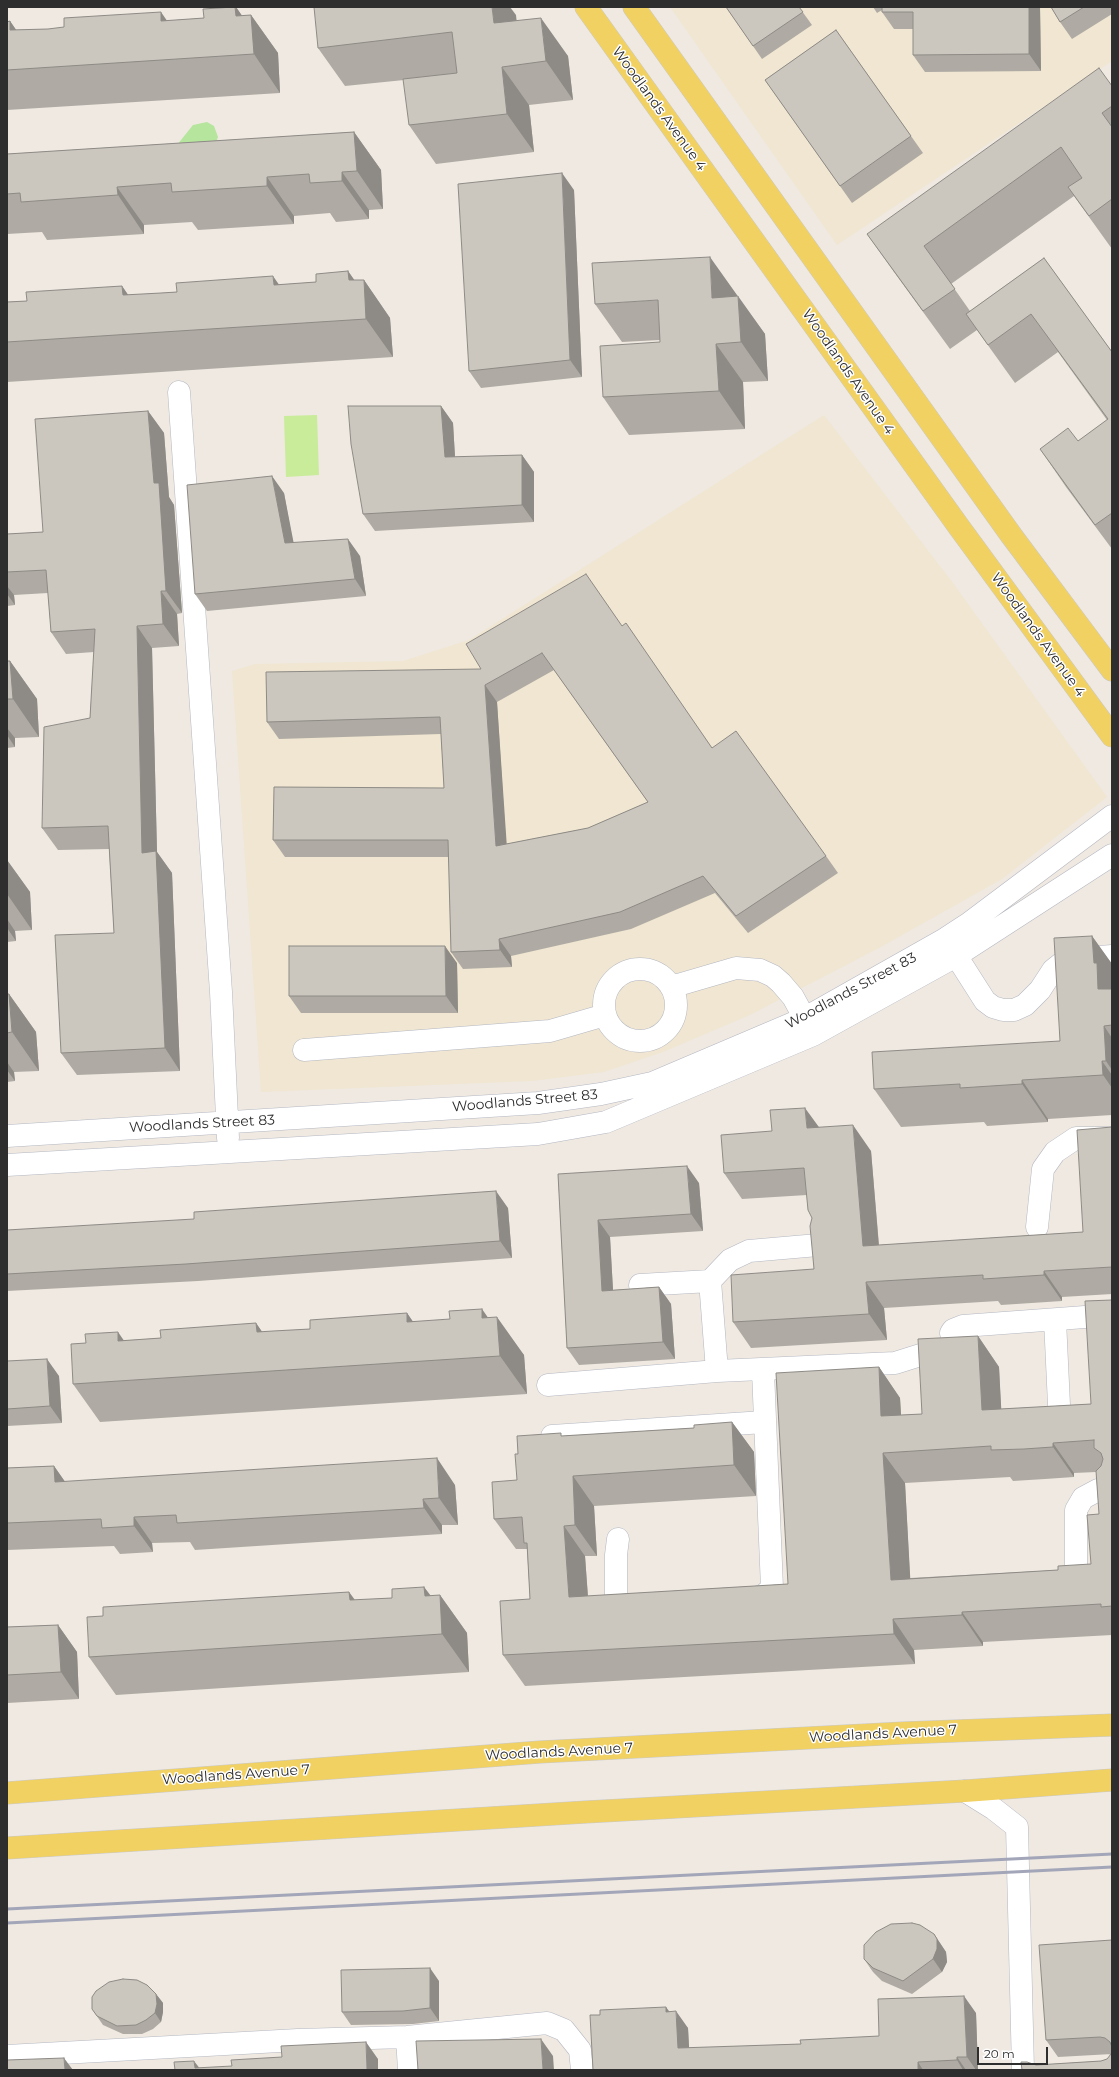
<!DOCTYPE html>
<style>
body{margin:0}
#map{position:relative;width:1119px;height:2077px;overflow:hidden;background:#efe9e1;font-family:Montserrat,sans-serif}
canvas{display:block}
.frame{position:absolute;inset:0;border:8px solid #2e2e2e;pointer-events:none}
.scale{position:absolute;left:977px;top:2047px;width:71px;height:18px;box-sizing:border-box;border:2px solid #2e2e2e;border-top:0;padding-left:5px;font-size:12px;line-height:14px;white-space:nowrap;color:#2e2e2e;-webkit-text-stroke:3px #fff;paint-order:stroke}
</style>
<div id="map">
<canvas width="1119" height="2077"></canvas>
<div class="frame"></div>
<div class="scale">20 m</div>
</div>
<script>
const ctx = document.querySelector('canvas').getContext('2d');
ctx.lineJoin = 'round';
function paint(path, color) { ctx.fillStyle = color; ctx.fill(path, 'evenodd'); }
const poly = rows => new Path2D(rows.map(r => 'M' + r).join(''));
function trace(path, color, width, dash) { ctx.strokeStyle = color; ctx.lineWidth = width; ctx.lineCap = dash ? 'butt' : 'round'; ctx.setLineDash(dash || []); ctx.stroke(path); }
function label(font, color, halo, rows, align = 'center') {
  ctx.font = font + ' Montserrat,sans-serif'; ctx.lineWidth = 3; ctx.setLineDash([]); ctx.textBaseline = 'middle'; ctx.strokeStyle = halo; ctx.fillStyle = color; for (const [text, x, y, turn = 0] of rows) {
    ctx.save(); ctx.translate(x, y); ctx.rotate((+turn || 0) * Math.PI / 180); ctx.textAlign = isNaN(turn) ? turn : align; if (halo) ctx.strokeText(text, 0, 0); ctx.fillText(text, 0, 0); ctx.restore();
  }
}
paint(poly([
 [670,7,1112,7,1112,61,837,245],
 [824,415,953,583,1107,797,1002,879,879,948,750,1015,663,1052,604,1072,532,1081,261,1092,232,671,255,664,403,661,469,640]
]), '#f0e6d1');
paint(poly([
 [207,122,214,126,218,137,206,169,173,150,193,125]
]), '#b6e59e');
paint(poly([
 [317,415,319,475,286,477,284,416]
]), '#c9ec9a');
const minor = poly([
 [179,392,221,992,228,1138],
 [948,943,985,1001,993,1007,1003,1010,1014,1010,1025,1005,1040,990,1053,970,1063,962,1075,959,1112,956],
 '604 1005a36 36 0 1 1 72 0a36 36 0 1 1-72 0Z',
 [671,987,736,968,760,970,773,976,781,983,793,997,811,1030],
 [304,1050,550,1031,605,1015],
 [7,1136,538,1103,601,1094,652,1083,805,1018,945,939,968,924,1112,816],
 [7,1165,538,1134,606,1122,813,1035,956,956,1112,855],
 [1037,1227,1043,1169,1055,1152,1076,1138,1112,1138],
 [710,1281,717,1371],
 [640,1285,710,1281,730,1260,749,1251,818,1245],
 [1055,1320,1059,1405],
 [951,1333,953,1330,963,1326,1112,1315],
 [548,1385,717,1371,895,1363,930,1352],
 [552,1436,764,1422],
 [618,1539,616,1555,616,1595,620,1602,628,1607,639,1606],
 [1076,1573,1076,1510,1083,1498,1098,1490,1112,1490],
 [749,1601,764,1595,772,1588,763,1371],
 [965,1791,994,1809,1017,1827,1023,2070],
 [407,2037,409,2070],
 [7,2056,298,2040,407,2037,547,2023,564,2030,580,2050,582,2070]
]);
const major = poly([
 [586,7,959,527,1112,736],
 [634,7,1011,535,1112,670],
 [7,1793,540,1752,903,1733,1112,1725],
 [7,1848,586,1812,965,1791,1112,1780]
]);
trace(minor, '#b4b7c1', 23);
trace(major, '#c9c9c9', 23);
trace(minor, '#fff', 22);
trace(major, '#f2d163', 22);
trace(poly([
 [7,1909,1112,1854],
 [7,1923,1112,1867]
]), '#a3a6b8', 3);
paint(poly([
 [236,7,242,16,251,15,278,53,280,93,7,110,7,22,10,21,16,30,48,29,204,18],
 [726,7,799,7,812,25,762,59],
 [873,7,1040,7,1041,71,925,72,913,55,913,29,894,29,882,12,882,10,877,13],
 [1051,7,1112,7,1112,14,1072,39,1060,22],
 [516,15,516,21,568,56,573,100,529,105,534,152,436,164,409,125,404,80,345,86,318,48],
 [836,30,923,153,852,203,765,80],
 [1112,86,1112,249,1074,196,951,284,970,311,1044,258,1112,352,1112,549,1066,487,1040,449,1078,441,1107,420,1058,352,1015,383,977,330,950,349,894,272,867,234],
 [354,132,381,170,383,209,369,210,369,219,336,222,330,213,294,216,294,224,198,230,192,222,144,225,144,234,47,240,42,232,7,234,7,154],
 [574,190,582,377,481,388,469,371],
 [348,271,354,280,364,280,390,318,393,357,7,382,7,302,27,301,122,286,128,295,161,293,316,282],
 [737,295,737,296,765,334,768,381,743,382,745,429,629,435,603,397,660,342,660,340,622,342,595,304],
 [441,406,453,423,455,457,522,455,534,472,534,522,375,531,363,514],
 [148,411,164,433,169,497,174,505,182,613,177,614,179,646,152,648,157,852,172,873,180,1071,77,1075,61,1053,114,933,109,849,58,850,42,828,90,718,94,652,66,654,51,632,48,593,14,595,15,605,7,606,7,534,43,532],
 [284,493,293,543,360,556,366,596,207,611,195,594],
 [622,626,712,748,826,856,838,873,748,933,715,893,631,929,511,956,512,967,463,969,451,952,449,857,285,857,273,840,444,788,441,734,279,739,267,722,481,669],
 [554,670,648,802,588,828,506,844,497,702],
 [7,661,10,661,37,699,39,737,15,738,15,747,7,748],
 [7,860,30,892,32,930,15,931,16,941,7,942],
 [1092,936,1112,964,1112,1115,1048,1119,1048,1122,987,1126,984,1122,901,1127,874,1089,1060,1041],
 [457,963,458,1013,301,1013,289,996],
 [7,994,9,994,36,1032,39,1071,14,1072,15,1081,7,1082],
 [819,1127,871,1151,879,1245,1083,1232,1112,1127,1112,1294,1062,1297,1062,1301,1001,1305,998,1301,884,1308,887,1340,751,1348,733,1322,814,1269,812,1218,807,1195,742,1199,724,1173,772,1131],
 [558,1174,699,1183,703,1231,610,1237,613,1290,659,1287,671,1304,675,1359,579,1365,567,1348],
 [508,1208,512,1258,198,1281,7,1291,7,1230],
 [1112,1300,1112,1635,983,1642,983,1646,914,1650,915,1664,525,1686,503,1655,530,1599,527,1549,516,1549,494,1519,517,1480,563,1436,694,1428,732,1422,754,1452,756,1496,594,1506,597,1556,585,1556,588,1596,788,1584,879,1367,900,1398,901,1415,922,1414,978,1336,999,1367,1001,1409,1091,1404],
 [1096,1472,1099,1514,1091,1564,1058,1570,910,1578,905,1483,1010,1477,1013,1481,1045,1479,1074,1477,1074,1473],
 [407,1313,413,1322,488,1317,524,1355,527,1394,100,1422,73,1384,86,1343,161,1338,256,1323,262,1332,310,1329],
 [7,1361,59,1376,62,1423,7,1426],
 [54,1466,65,1482,455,1485,458,1525,442,1525,442,1534,195,1550,190,1542,152,1543,153,1552,120,1554,114,1546,7,1550,7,1468],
 [424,1587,431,1596,440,1595,467,1633,469,1672,116,1695,89,1657,103,1616,349,1592,355,1600,392,1598],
 [58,1625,77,1652,79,1699,7,1703,7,1627],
 [934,1934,946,1952,947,1962,942,1972,912,1994,882,1981,873,1972,864,1959],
 [1112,1940,1112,2070,1036,2065,1101,2061,1107,2059,1112,2054,1058,2057,1046,2040],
 [439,1981,439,2021,413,2024,351,2025,342,2012],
 [156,1994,163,2003,163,2012,161,2022,153,2029,142,2034,123,2034,103,2025,92,2009],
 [670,2012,688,2028,689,2048,801,2044,879,2036,976,2013,978,2070,593,2070]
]), '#afaba4');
paint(poly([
 [236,7,252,30,251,15,278,53,280,93,254,54,236,16],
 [492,7,510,7,516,15,521,62,494,23],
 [1029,7,1040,7,1041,71,1029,54],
 [161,12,187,50,188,59,161,21],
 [541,18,568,56,573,100,546,61],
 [10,21,37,60,10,30],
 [502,67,529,105,534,152,507,114],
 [354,132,381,170,383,209,357,171],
 [342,172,369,210,369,219,342,181],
 [562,173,574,190,582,377,570,360],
 [267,177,294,216,294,224,267,186],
 [117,187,144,225,144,234,118,195],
 [710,257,737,295,739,336,712,298],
 [348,271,365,295,364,280,390,318,393,357,366,319,349,280],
 [273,276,300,315,301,324,274,285],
 [122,286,149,325,150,333,123,295],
 [738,296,765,334,768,381,741,342],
 [716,344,743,382,745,429,719,391],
 [441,406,453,423,456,474,445,457],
 [148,411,164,433,169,497,174,505,182,613,166,591,154,483],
 [522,455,534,472,534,522,522,505],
 [272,476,284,493,297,560,285,543],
 [348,539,360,556,366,596,355,579],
 [7,586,14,595,15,605,7,594],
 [161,591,177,614,179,646,163,624],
 [137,626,152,648,157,852,172,873,180,1071,165,1048,142,853],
 [10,661,37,699,39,737,13,699],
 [485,685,497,702,508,863,496,846],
 [7,728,15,738,15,747,7,735],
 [7,860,30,892,32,930,7,894],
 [7,919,15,931,16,941,7,928],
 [1092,936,1112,964,1112,1009,1098,989,1094,963],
 [499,939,511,956,512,967,500,950],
 [445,946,457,963,458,1013,446,996],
 [9,994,36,1032,39,1071,12,1032],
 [1104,1026,1112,1038,1112,1070,1106,1061],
 [1102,1061,1112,1075,1112,1088,1103,1075],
 [7,1062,14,1072,15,1081,7,1070],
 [1022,1080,1048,1119,1048,1122,1022,1084],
 [805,1108,824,1134,807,1128],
 [853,1125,871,1151,881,1272,863,1246],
 [687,1166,699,1183,703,1231,691,1214],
 [496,1191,508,1208,512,1258,500,1241],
 [598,1220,610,1237,614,1308,602,1291],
 [1044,1271,1062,1297,1062,1301,1044,1275],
 [866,1282,884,1308,887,1340,869,1314],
 [659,1287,671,1304,675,1359,663,1342],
 [482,1309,498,1332,497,1317,524,1355,527,1394,500,1356,482,1318],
 [407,1313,434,1352,434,1361,407,1322],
 [256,1323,283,1362,284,1371,257,1332],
 [118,1332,145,1371,145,1379,118,1341],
 [978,1336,999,1367,1003,1441,982,1410],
 [47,1359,59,1376,62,1423,50,1406],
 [879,1367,900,1398,903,1447,881,1416],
 [732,1422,754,1452,756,1496,734,1465],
 [1053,1443,1074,1473,1074,1477,1053,1447],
 [883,1453,905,1483,912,1610,891,1580],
 [437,1458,455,1485,458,1525,439,1498],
 [54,1466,73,1493,55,1482],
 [573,1476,594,1506,597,1556,575,1525],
 [423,1499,442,1525,442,1534,424,1508],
 [134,1517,152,1543,153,1552,134,1526],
 [564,1526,585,1556,590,1627,569,1597],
 [424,1587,441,1610,440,1595,467,1633,469,1672,442,1634,425,1596],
 [349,1592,376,1630,350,1600],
 [962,1612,983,1642,983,1646,962,1615],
 [893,1619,914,1650,915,1664,894,1634],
 [58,1625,77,1652,79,1699,61,1672],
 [934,1934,946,1952,947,1962,942,1972,933,1959],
 [430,1968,439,1981,439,2021,430,2008],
 [156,1994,163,2003,163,2012,161,2022,155,2013],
 [964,1996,976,2013,978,2070,976,2070,967,2057],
 [666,2007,677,2022,676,2011,688,2028,690,2065,678,2048,666,2012],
 [541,2039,553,2056,554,2070,543,2070],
 [366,2042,378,2059,378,2070,367,2070],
 [957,2057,966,2070,963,2070,957,2060],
 [64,2058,73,2070,65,2070],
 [194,2061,201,2070,195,2068],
 [918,2062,923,2070,918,2070]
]), '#8e8b86');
const building = poly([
 [234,7,235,7,236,16,251,15,254,54,7,70,7,22,10,21,10,30,48,29,64,27,64,18,161,12,161,21,204,18,203,9,234,7],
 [314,7,492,7,494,23,541,18,546,61,502,67,507,114,409,125,403,79,457,73,452,32,318,48,314,7],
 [726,7,799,7,803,12,753,46,726,7],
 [882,7,1029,7,1029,54,913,55,913,12,882,12,882,7],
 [1051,7,1084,7,1060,22,1051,7],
 [836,30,911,136,840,186,765,80,836,30],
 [1099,68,1112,86,1112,106,1102,113,1112,127,1112,199,1089,216,1068,187,1082,178,1061,147,924,246,955,289,923,311,867,234,1099,68],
 [354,132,357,171,342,172,342,181,310,183,309,174,267,177,267,186,172,192,171,183,117,187,118,195,21,202,20,193,7,194,7,154,354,132],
 [562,173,570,360,469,371,458,184,562,173],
 [710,257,712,298,738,296,741,342,716,344,719,391,603,397,600,346,660,342,658,300,595,304,592,263,710,257],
 [1044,258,1112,352,1112,513,1095,525,1040,449,1068,428,1078,441,1108,419,1031,314,988,345,966,314,1044,258],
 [348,271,349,280,364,280,366,319,7,342,7,302,27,301,26,292,122,286,123,295,161,293,177,292,176,283,273,276,274,285,316,282,316,274,348,271],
 [348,406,441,406,445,457,522,455,522,505,363,514,351,444,348,406],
 [148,411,154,483,159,483,166,591,161,591,163,624,137,626,142,853,156,851,165,1048,61,1053,55,935,114,933,108,826,42,828,44,727,90,718,95,629,51,632,46,570,7,572,7,534,43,532,35,419,148,411],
 [272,476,285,543,348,539,355,579,195,594,187,485,272,476],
 [586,574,622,626,626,623,712,748,736,731,826,856,736,916,703,876,620,912,499,939,500,950,451,952,448,840,273,840,274,787,444,788,440,717,267,722,266,672,481,669,466,644,586,574],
 [542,653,648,802,588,828,496,846,485,685,542,653],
 [7,661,10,661,13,699,7,699,7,661],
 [1092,936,1094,963,1097,963,1098,989,1112,989,1112,1025,1104,1026,1106,1061,1102,1061,1103,1075,1022,1080,1022,1084,960,1088,960,1084,874,1089,872,1052,1060,1041,1054,938,1092,936],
 [289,946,445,946,446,996,289,996,289,946],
 [7,994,9,994,12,1032,7,1033,7,994],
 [805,1108,807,1128,853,1125,863,1246,1083,1232,1077,1130,1112,1127,1112,1267,1044,1271,1044,1275,983,1279,983,1275,866,1282,869,1314,733,1322,731,1275,814,1269,810,1226,812,1218,808,1210,804,1168,724,1173,721,1135,772,1131,770,1110,805,1108],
 [687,1166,691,1214,598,1220,602,1291,659,1287,663,1342,567,1348,558,1174,687,1166],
 [496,1191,500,1241,186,1264,7,1274,7,1230,194,1219,194,1212,496,1191],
 [1112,1300,1112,1606,1101,1607,1101,1604,962,1612,962,1615,893,1619,894,1634,503,1655,500,1601,530,1599,527,1543,524,1543,522,1517,494,1519,492,1482,517,1480,515,1454,518,1454,517,1436,561,1433,561,1436,694,1428,694,1425,732,1422,734,1465,573,1476,575,1525,564,1526,569,1597,788,1584,776,1373,879,1367,881,1416,922,1414,918,1339,978,1336,982,1410,1091,1404,1085,1301,1112,1300],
 [1094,1440,1094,1448,1101,1453,1103,1459,1101,1466,1096,1471,1099,1514,1087,1515,1091,1564,1058,1566,1058,1570,891,1580,883,1453,991,1446,991,1450,1024,1449,1053,1447,1053,1443,1094,1440],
 [482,1309,482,1318,497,1317,500,1356,73,1384,71,1344,86,1343,85,1334,118,1332,118,1341,161,1338,160,1330,256,1323,257,1332,273,1331,310,1329,310,1320,407,1313,407,1322,450,1319,449,1311,482,1309],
 [47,1359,50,1406,7,1409,7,1361,47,1359],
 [437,1458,439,1498,423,1499,424,1508,177,1523,176,1515,134,1517,134,1526,102,1528,101,1519,7,1523,7,1468,54,1466,55,1482,437,1458],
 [424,1587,425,1596,440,1595,442,1634,89,1657,87,1617,103,1616,103,1607,349,1592,350,1600,392,1598,392,1589,424,1587],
 [58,1625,61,1672,7,1675,7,1627,58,1625],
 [912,1923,920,1925,934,1934,937,1939,937,1949,933,1959,903,1981,873,1968,864,1959,864,1945,876,1932,891,1924,912,1923],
 [1112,1940,1112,2047,1110,2042,1105,2038,1100,2037,1046,2040,1039,1945,1112,1940],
 [430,1968,430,2008,403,2011,342,2012,341,1970,430,1968],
 [123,1979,137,1980,147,1985,156,1994,157,2004,155,2013,146,2020,136,2025,117,2026,97,2016,92,2009,92,1997,96,1991,109,1982,123,1979],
 [964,1996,967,2057,957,2057,957,2060,918,2062,918,2070,593,2070,590,2015,600,2015,600,2010,666,2007,666,2012,676,2011,678,2048,801,2044,800,2040,879,2036,878,1999,964,1996],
 [541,2039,543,2070,418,2070,416,2041,541,2039],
 [366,2042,367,2070,175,2070,174,2062,194,2061,195,2068,232,2066,231,2060,282,2057,281,2046,366,2042],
 [1112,2051,1112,2070,1022,2070,1021,2062,1027,2062,1036,2065,1101,2061,1107,2059,1111,2054,1112,2051],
 [64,2058,65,2070,7,2070,7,2060,64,2058]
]);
paint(building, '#cbc7bf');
trace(building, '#8e8b86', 1);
label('14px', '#2e2e2e', '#fff', [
 ["Woodlands Avenue 4",659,109,54],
 ["Woodlands Avenue 4",848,372,55],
 ["Woodlands Avenue 4",1038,635,54],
 ["Woodlands Street 83",851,991,-28],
 ["Woodlands Street 83",525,1101,-5],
 ["Woodlands Street 83",202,1124,-3],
 ["Woodlands Avenue 7",883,1734,-3],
 ["Woodlands Avenue 7",559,1752,-3],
 ["Woodlands Avenue 7",236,1775,-4]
]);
</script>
